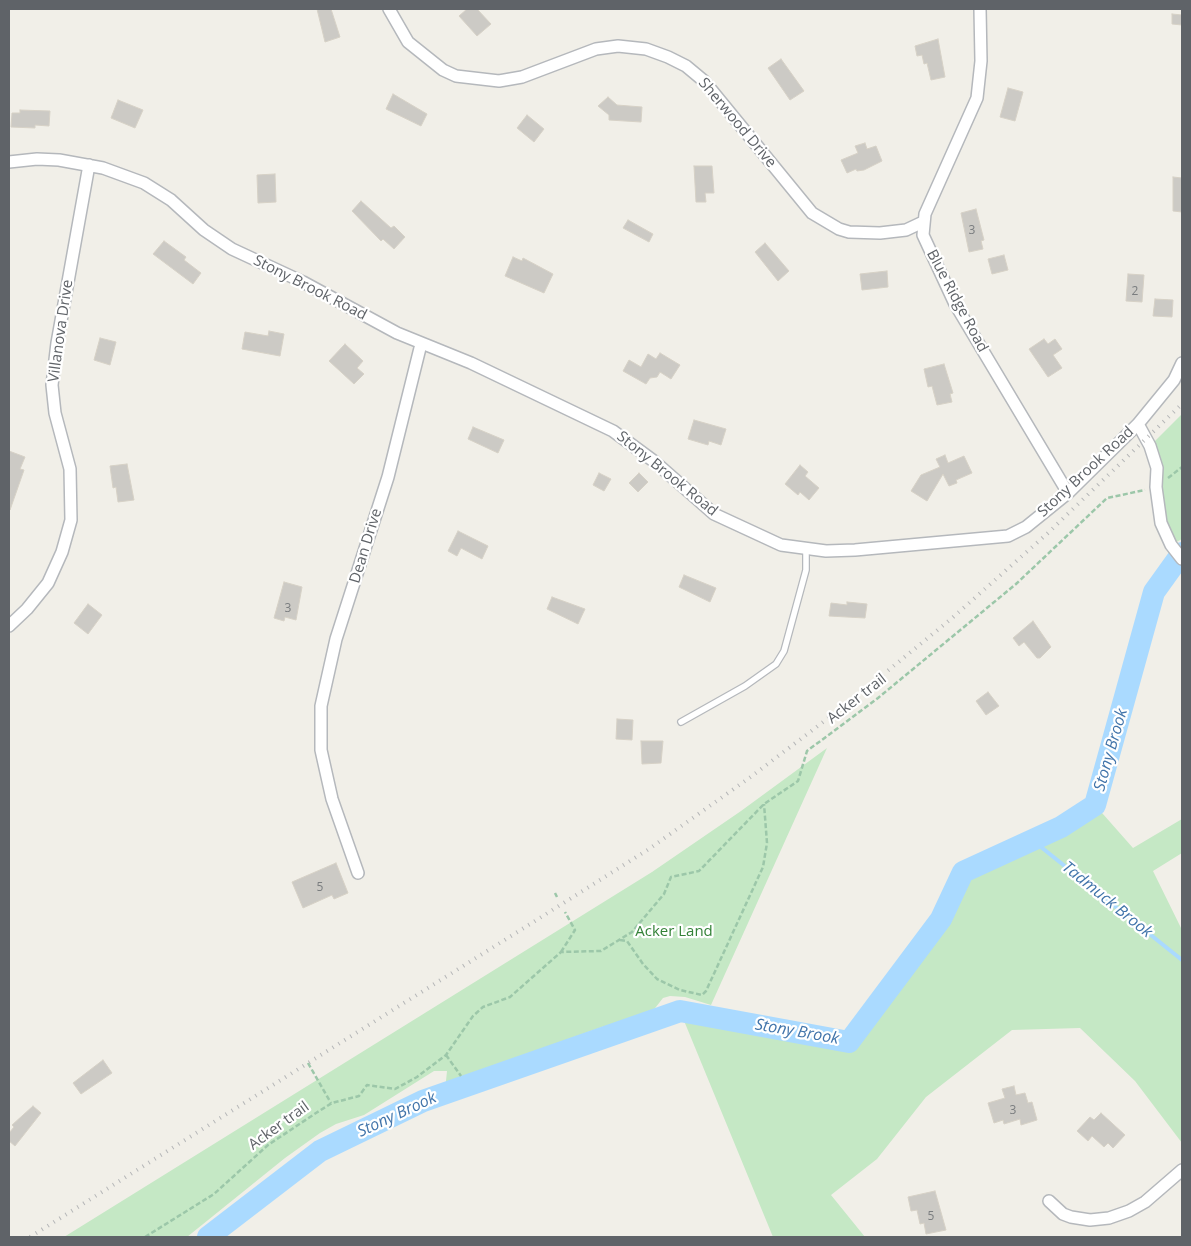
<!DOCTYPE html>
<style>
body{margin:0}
#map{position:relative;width:1191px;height:1246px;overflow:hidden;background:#f1efe8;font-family:"Open Sans",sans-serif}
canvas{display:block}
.frame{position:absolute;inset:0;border:10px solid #5f6368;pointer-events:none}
</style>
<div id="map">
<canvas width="1191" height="1246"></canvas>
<div class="frame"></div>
</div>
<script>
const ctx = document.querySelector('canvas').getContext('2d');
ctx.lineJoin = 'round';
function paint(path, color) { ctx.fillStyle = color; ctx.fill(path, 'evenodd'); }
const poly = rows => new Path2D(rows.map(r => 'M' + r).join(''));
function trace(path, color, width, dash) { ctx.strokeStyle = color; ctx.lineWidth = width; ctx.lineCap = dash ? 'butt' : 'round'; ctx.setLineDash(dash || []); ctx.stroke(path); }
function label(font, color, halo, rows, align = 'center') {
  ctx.font = font + ' "Open Sans",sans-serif'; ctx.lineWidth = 4.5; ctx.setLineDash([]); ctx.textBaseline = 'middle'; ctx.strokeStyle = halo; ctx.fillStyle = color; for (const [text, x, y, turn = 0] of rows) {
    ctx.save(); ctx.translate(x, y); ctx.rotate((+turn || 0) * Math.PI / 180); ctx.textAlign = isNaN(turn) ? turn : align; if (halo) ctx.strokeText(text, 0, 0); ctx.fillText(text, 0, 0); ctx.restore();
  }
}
paint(poly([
 [1182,414,1182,539,1171,545,1150,446],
 [827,748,711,1005,685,997,670,996,663,998,652,1012,602,1027,532,1052,462,1083,448,1084,446,1081,447,1071,434,1071,364,1115,336,1124,320,1133,285,1158,187,1237,64,1237,652,872,741,811],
 [1095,805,1133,848,1182,819,1182,853,1153,871,1182,930,1182,1143,1135,1081,1080,1028,1012,1030,926,1097,877,1159,831,1195,865,1237,773,1237,680,1011,849,1042,941,919,963,872]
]), '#c5e8c5');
trace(poly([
 [1031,839,1182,960]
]), '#aadaff', 4);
trace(poly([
 [208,1237,320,1151,423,1101,680,1011,849,1042,941,919,963,872,1061,827,1095,805,1154,592,1182,553]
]), '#aadaff', 22);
const building = poly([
 [317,9,331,9,340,37,325,42,317,9],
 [467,9,477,9,491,24,477,36,459,16,467,9],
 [1172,14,1182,15,1182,25,1172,24,1172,14],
 [938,39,945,77,931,80,927,63,924,64,922,55,917,56,915,46,938,39],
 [781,59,804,91,790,100,768,68,781,59],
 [1008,88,1023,92,1015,121,1000,117,1008,88],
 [393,94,427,114,421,126,386,109,393,94],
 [608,97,617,105,642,107,641,122,609,120,609,115,598,106,608,97],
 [118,100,143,110,135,128,111,118,118,100],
 [20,110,50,111,49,126,35,125,35,128,11,127,12,113,20,113,20,110],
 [527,115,544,129,534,142,517,128,527,115],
 [865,143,867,149,876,146,882,161,864,170,857,171,856,169,847,173,841,160,858,153,855,146,865,143],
 [694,166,712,166,714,193,705,193,706,202,696,202,694,166],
 [275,174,276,202,258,203,257,175,275,174],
 [1173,177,1182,178,1182,212,1173,211,1173,177],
 [361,201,391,228,394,226,405,237,394,249,383,239,381,241,352,211,361,201],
 [976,209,984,240,981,241,983,249,969,252,961,213,976,209],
 [628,220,653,234,649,242,623,228,628,220],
 [164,241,186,257,184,260,201,273,193,284,153,254,164,241],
 [765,243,789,271,778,281,755,252,765,243],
 [1004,255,1008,270,992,274,988,259,1004,255],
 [513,257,522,261,523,258,553,274,544,293,505,276,513,257],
 [887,271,888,287,862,290,860,274,887,271],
 [1128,274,1144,275,1142,302,1126,301,1128,274],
 [1155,299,1173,300,1172,317,1153,316,1155,299],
 [269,331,284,334,280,356,242,349,245,332,268,336,269,331],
 [100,338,116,342,110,365,94,360,100,338],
 [1044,339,1048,344,1055,339,1062,349,1053,355,1062,368,1048,377,1029,349,1044,339],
 [345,344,363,361,357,368,364,374,354,384,329,361,345,344],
 [660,353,680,365,671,379,660,372,657,377,650,378,646,384,623,371,629,360,641,367,648,354,656,359,660,353],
 [944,364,953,393,950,394,952,402,937,405,932,386,928,387,924,369,944,364],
 [694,420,726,429,721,445,709,441,708,445,688,439,694,420],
 [473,427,504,440,498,453,468,439,473,427],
 [9,451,25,457,20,469,24,470,10,510,9,451],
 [945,455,948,463,964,456,972,473,956,480,957,483,949,486,943,474,927,501,911,491,921,475,940,467,936,459,945,455],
 [127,464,134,500,118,502,116,487,113,488,110,466,127,464],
 [800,465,808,472,805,476,819,488,809,500,800,492,798,495,785,484,800,465],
 [599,473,611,479,604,491,593,485,599,473],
 [639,473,648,482,638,492,629,483,639,473],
 [458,531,488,546,482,559,461,548,457,556,448,551,458,531],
 [684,575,716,588,710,602,679,587,684,575],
 [284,582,302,587,296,620,285,617,284,621,274,618,284,582],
 [552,597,585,609,578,624,547,609,552,597],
 [847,602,867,604,865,618,829,616,831,603,847,605,847,602],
 [88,604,102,615,88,634,74,623,88,604],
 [1033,621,1051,647,1040,658,1037,658,1024,642,1019,646,1013,638,1033,621],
 [988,692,999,706,986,715,976,701,988,692],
 [617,719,633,720,632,740,616,739,617,719],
 [641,741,663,741,661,763,642,764,641,741],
 [336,863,348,893,334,899,332,895,303,908,292,882,336,863],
 [103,1060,112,1073,81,1094,73,1083,103,1060],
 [1014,1086,1016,1095,1025,1093,1028,1103,1032,1102,1037,1120,1021,1125,1020,1119,1004,1124,1003,1120,994,1123,988,1103,1005,1098,1002,1089,1014,1086],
 [33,1106,41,1113,15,1146,9,1141,9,1133,14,1127,12,1125,33,1106],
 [1101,1113,1125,1135,1113,1148,1108,1143,1104,1147,1092,1136,1088,1141,1077,1131,1090,1117,1094,1120,1101,1113],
 [935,1191,946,1230,926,1234,924,1223,920,1224,917,1210,911,1211,908,1197,935,1191]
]);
paint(building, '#cccac5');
trace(building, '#d6d1c6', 1);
const service = poly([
 [681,722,745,686,776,664,784,651,806,570,806,548]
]);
const minor = poly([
 [389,9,408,42,443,70,456,76,499,81,522,77,596,49,618,46,646,49,668,57,686,66,704,81,812,213,839,229,849,232,880,233,906,230,923,222],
 [980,9,981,61,977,98,925,214,923,235,955,304,1068,493],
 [9,162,37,159,59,160,103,168,144,183,171,200,204,230,232,249,303,282,397,333,471,363,613,431,655,462,714,514,781,545,826,551,855,550,1008,536,1026,527,1068,493,1138,424,1150,446,1157,468,1156,487,1161,523,1171,545,1182,559],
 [1138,424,1174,380,1182,363],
 [9,626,27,609,48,583,62,552,71,520,70,469,55,413,52,385,57,343,89,165],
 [358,873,332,799,321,750,321,706,336,639,388,477,421,344],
 [1049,1201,1063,1214,1071,1217,1090,1220,1109,1218,1129,1211,1145,1202,1182,1170]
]);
trace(service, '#b5b8bc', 8);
trace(minor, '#b5b8bc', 14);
trace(poly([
 [1168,478,1182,467],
 [555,893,557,897],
 [620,940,627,941,643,964,657,979,680,990,702,995,706,991,763,867,767,843,764,804],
 [561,952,575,930,565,912],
 [446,1055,461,1076],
 [308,1063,331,1103],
 [145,1237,214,1194,268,1145,316,1113,332,1103,359,1096,367,1085,395,1089,417,1077,446,1055,473,1016,483,1007,510,997,561,952,601,951,632,932,664,894,671,877,699,871,764,804,798,781,807,751,878,698,1016,584,1107,498,1145,490]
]), '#9cc7a9', 2.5, [5, 2.5]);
trace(service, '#fff', 5.5);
trace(minor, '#fff', 11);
trace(poly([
 [30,1237,535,921,649,849,752,776,852,700,951,619,1048,533,1182,404]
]), '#b6b7b8', 4, [1, 6]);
label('12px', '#7a7d7f', null, [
 ["3",972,231],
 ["2",1135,292],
 ["3",288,609],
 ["5",320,888],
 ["3",1013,1111],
 ["5",931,1217]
]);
label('15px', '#5f6368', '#fff', [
 ["Sherwood Drive",737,123,50],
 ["Stony Brook Road",310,288,27],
 ["Blue Ridge Road",957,301,62],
 ["Villanova Drive",61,331,-82],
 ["Stony Brook Road",1086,472,-43],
 ["Stony Brook Road",667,474,39],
 ["Dean Drive",366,546,-73],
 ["Acker trail",857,699,-38],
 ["Acker trail",279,1126,-36]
]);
label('15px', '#348238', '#fff', [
 ["Acker Land",674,932]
]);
label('italic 16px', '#4174aa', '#fff', [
 ["Stony Brook",1111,750,-74],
 ["Tadmuck Brook",1107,900,39],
 ["Stony Brook",797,1032,10],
 ["Stony Brook",397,1115,-25]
]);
</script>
